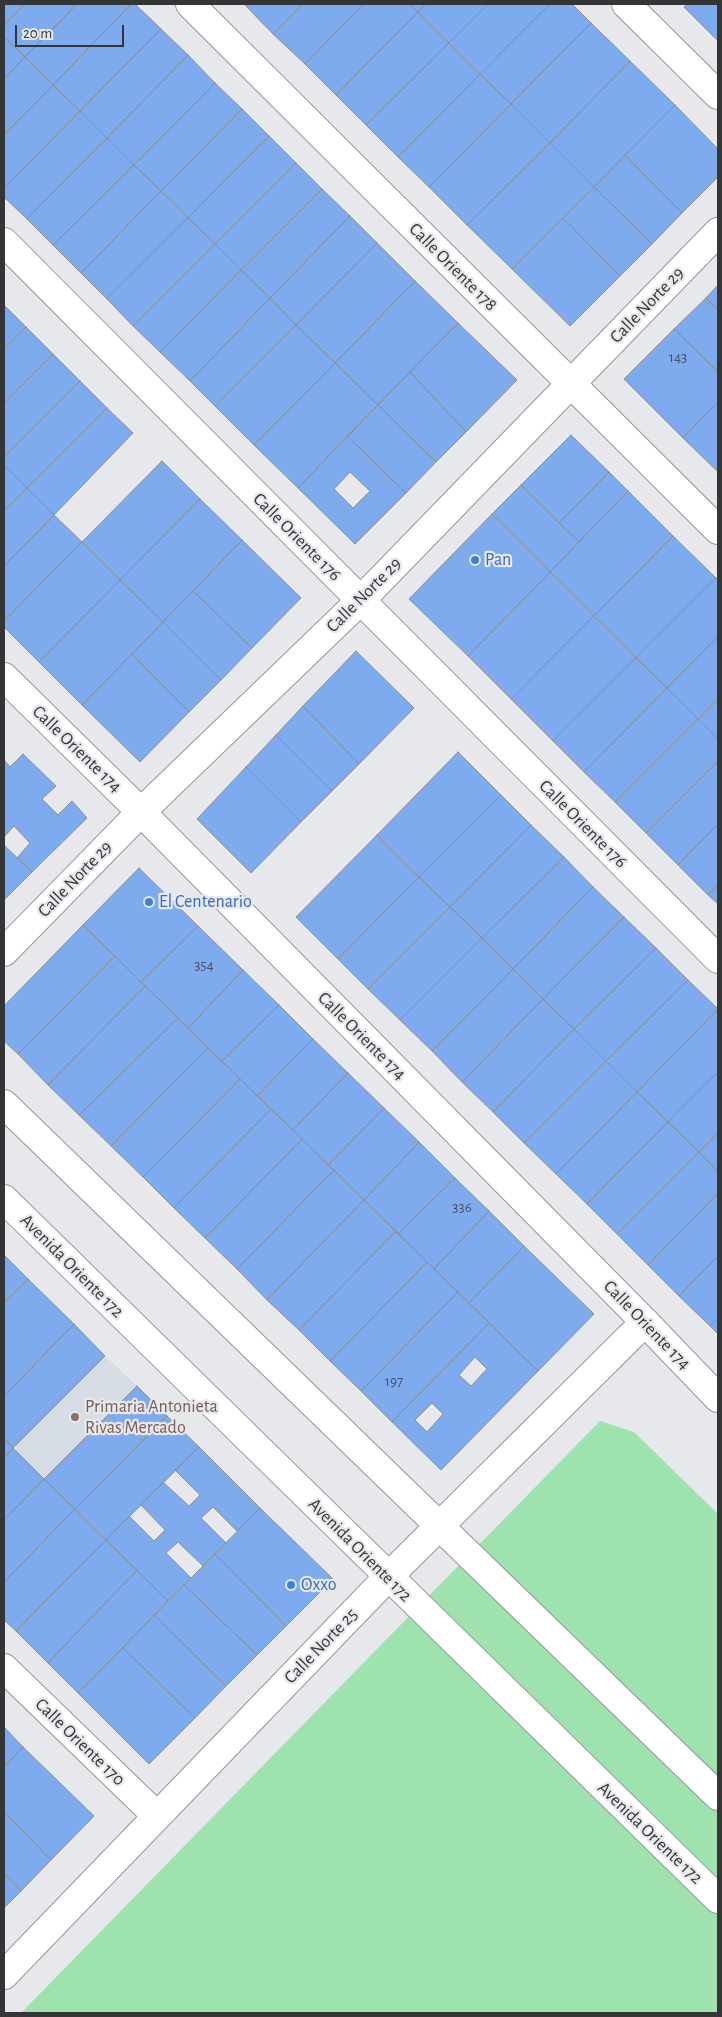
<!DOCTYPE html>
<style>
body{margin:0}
#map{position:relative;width:722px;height:2017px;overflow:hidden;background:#e6e8eb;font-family:"Alegreya Sans",sans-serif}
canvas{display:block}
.frame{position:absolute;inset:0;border:5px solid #343536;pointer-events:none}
.scale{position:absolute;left:15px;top:25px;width:109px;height:22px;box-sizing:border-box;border:2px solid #343536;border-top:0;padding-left:6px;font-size:15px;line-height:18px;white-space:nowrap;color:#343536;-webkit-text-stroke:4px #e6e8eb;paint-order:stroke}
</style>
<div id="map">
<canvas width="722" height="2017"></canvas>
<div class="frame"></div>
<div class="scale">20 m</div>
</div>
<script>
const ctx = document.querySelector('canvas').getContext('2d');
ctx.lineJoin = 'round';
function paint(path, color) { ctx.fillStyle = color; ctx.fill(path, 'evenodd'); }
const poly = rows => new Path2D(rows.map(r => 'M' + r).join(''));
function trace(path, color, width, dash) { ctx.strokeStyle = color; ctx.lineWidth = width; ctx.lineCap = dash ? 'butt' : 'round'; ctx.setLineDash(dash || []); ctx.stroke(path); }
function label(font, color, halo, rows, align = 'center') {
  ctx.font = font + ' "Alegreya Sans",sans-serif'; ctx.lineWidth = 4.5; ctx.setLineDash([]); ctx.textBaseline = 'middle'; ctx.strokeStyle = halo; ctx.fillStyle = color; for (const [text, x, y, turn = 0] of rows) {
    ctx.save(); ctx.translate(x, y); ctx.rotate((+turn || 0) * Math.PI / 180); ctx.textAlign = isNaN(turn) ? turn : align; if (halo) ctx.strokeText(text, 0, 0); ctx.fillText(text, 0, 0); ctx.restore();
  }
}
paint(poly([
 [105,1356,137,1386,44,1479,13,1448]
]), '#d7dde5');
paint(poly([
 [600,1421,634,1432,718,1514,718,2013,21,2013]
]), '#9ee3ae');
const building = poly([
 [4,4,25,4,4,25,4,4],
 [25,4,77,4,25,57,4,37,4,25,25,4],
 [77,4,131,4,53,85,25,57,77,4],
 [131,4,135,4,161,29,80,111,53,85,131,4],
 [244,4,303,4,273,34,244,4],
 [303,4,364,4,305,64,273,34,303,4],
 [364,4,409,4,418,12,336,95,305,64,364,4],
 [409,4,426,4,418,12,409,4],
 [426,4,488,4,449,43,418,12,426,4],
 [488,4,550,4,480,74,449,43,488,4],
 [550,4,572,4,591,23,511,104,480,74,550,4],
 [687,4,718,4,718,41,684,7,687,4],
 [418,12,449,43,366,125,336,95,418,12],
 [591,23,630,61,550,143,511,104,591,23],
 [161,29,188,55,107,138,80,111,161,29],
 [4,37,25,57,4,79,4,37],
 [449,43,480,74,398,157,366,125,449,43],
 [188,55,215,83,134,165,107,138,188,55],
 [25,57,53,85,4,135,4,79,25,57],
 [630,61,675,105,594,187,550,143,630,61],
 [480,74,511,104,429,187,398,157,480,74],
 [215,83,242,109,161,191,134,165,215,83],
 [53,85,80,111,4,188,4,135,53,85],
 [511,104,550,143,467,225,429,187,511,104],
 [675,105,718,149,718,177,682,213,625,155,675,105],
 [242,109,269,136,188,218,161,191,242,109],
 [80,111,107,138,27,219,4,197,4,188,80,111],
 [269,136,296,163,215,244,188,218,269,136],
 [107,138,134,165,53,245,27,219,107,138],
 [550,143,594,187,512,269,467,225,550,143],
 [625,155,682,213,652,244,594,187,625,155],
 [296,163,322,189,241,270,215,244,296,163],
 [134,165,161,191,81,273,53,245,134,165],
 [594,187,652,244,620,276,563,218,594,187],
 [322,189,350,216,270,298,241,270,322,189],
 [161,191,188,218,107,299,81,273,161,191],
 [350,216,377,243,296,325,270,298,350,216],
 [188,218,215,244,133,326,107,299,188,218],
 [563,218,620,276,570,326,512,269,563,218],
 [377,243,415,281,335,363,296,325,377,243],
 [215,244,241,270,160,352,133,326,215,244],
 [241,270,270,298,190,381,160,352,241,270],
 [415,281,458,323,378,405,335,363,415,281],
 [718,285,718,310,706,298,718,285],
 [270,298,296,325,215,406,190,381,270,298],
 [706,298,718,310,718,372,674,329,706,298],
 [4,305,26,327,4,349,4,305],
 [458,323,517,380,466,432,410,372,458,323],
 [296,325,335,363,254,445,215,406,296,325],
 [26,327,53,354,4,403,4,349,26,327],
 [674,329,718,372,718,402,683,438,624,379,674,329],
 [53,354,80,381,4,457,4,403,53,354],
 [335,363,378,405,298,488,254,445,335,363],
 [410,372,466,432,436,462,378,405,410,372],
 [80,381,107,408,27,488,4,465,4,457,80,381],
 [718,402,718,472,683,438,718,402],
 [378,405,436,462,406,493,347,436,378,405],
 [107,408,133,433,54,515,27,488,107,408],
 [571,435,609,472,559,523,521,485,571,435],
 [347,436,406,493,355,544,298,488,347,436],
 [350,472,370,491,353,508,334,489,350,472],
 [162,461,200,499,120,580,82,542,162,461],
 [4,465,27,488,4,511,4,465],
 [609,472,628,491,579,542,559,523,609,472],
 [521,485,579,542,550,572,492,514,521,485],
 [27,488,54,515,4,566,4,511,27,488],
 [628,491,673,536,594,616,550,572,628,491],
 [200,499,242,540,163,622,120,580,200,499],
 [492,514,550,572,468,656,409,599,492,514],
 [54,515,82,542,4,621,4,566,54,515],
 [673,536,716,578,636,658,594,616,673,536],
 [242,540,301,598,252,648,193,591,242,540],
 [82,542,120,580,39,662,4,627,4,621,82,542],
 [550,572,594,616,511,699,468,656,550,572],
 [716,578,718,580,718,636,667,688,636,658,716,578],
 [120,580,163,622,82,705,39,662,120,580],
 [193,591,252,648,221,680,163,622,193,591],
 [594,616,636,658,553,741,511,699,594,616],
 [163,622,221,680,189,712,132,654,163,622],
 [718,636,718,699,698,719,667,688,718,636],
 [356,651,414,708,359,764,303,706,356,651],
 [132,654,189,712,140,762,82,705,132,654],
 [636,658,667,688,584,772,553,741,636,658],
 [667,688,698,719,615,802,584,772,667,688],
 [718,699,718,739,698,719,718,699],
 [303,706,359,764,332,791,276,735,303,706],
 [698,719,718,739,718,761,646,833,615,802,698,719],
 [276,735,332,791,301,822,246,767,276,735],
 [458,752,501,795,419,877,377,835,458,752],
 [23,754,56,786,42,799,58,815,72,801,87,818,32,872,17,858,30,843,14,826,4,837,4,760,10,767,23,754],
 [718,761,718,824,678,865,646,833,718,761],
 [246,767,301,822,251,873,197,819,246,767],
 [501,795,531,825,450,907,419,877,501,795],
 [718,824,718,885,708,895,678,865,718,824],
 [531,825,564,857,482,938,450,907,531,825],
 [377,835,419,877,338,959,296,917,377,835],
 [4,845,32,872,4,900,4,845],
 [564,857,593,887,513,969,482,938,564,857],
 [139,868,198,926,141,982,83,925,139,868],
 [419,877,450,907,368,989,338,959,419,877],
 [718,885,718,904,708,895,718,885],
 [593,887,624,917,543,999,513,969,593,887],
 [450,907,482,938,400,1020,368,989,450,907],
 [624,917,656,948,574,1029,543,999,624,917],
 [83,925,115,956,18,1054,4,1041,4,1006,83,925],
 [198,926,243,970,188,1028,141,982,198,926],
 [482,938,513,969,432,1051,400,1020,482,938],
 [656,948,688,980,606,1061,574,1029,656,948],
 [115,956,145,986,48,1085,18,1054,115,956],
 [513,969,543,999,462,1082,432,1051,513,969],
 [243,970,279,1005,222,1061,188,1028,243,970],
 [688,980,718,1009,637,1092,606,1061,688,980],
 [145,986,178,1018,79,1115,48,1085,145,986],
 [543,999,574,1029,493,1112,462,1082,543,999],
 [279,1005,313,1039,257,1096,222,1061,279,1005],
 [718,1009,718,1072,668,1122,637,1092,718,1009],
 [178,1018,208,1048,111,1146,79,1115,178,1018],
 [574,1029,606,1061,524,1143,493,1112,574,1029],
 [313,1039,348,1073,293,1130,257,1096,313,1039],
 [208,1048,240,1079,143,1177,111,1146,208,1048],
 [606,1061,637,1092,556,1174,524,1143,606,1061],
 [718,1072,718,1133,699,1152,668,1122,718,1072],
 [348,1073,384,1108,328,1165,293,1130,348,1073],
 [240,1079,271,1109,174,1208,143,1177,240,1079],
 [637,1092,668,1122,587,1204,556,1174,637,1092],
 [384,1108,419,1142,364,1200,328,1165,384,1108],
 [271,1109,302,1139,205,1238,174,1208,271,1109],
 [668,1122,699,1152,617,1234,587,1204,668,1122],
 [718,1133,718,1172,699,1152,718,1133],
 [302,1139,334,1170,237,1269,205,1238,302,1139],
 [419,1142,455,1178,398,1234,364,1200,419,1142],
 [699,1152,718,1172,718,1193,648,1265,617,1234,699,1152],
 [334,1170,364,1200,267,1300,237,1269,334,1170],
 [455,1178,489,1211,434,1269,398,1234,455,1178],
 [718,1193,718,1256,679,1296,648,1265,718,1193],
 [364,1200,396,1231,299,1330,267,1300,364,1200],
 [489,1211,524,1246,469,1303,434,1269,489,1211],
 [396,1231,427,1262,330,1361,299,1330,396,1231],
 [524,1246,594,1314,538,1371,469,1303,524,1246],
 [5,1256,28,1279,4,1303,4,1257,5,1256],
 [718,1256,718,1318,710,1326,679,1296,718,1256],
 [427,1262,458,1292,361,1391,330,1361,427,1262],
 [28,1279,74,1324,4,1396,4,1303,28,1279],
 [458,1292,489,1323,392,1422,361,1391,458,1292],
 [718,1318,718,1334,710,1326,718,1318],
 [489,1323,538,1371,441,1470,392,1422,489,1323],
 [475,1357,487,1369,471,1386,459,1375,475,1357],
 [432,1403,443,1414,427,1432,415,1420,432,1403],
 [74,1324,105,1356,13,1448,4,1438,4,1396,74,1324],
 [137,1386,167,1416,75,1509,44,1479,137,1386],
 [167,1416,199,1447,106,1540,75,1509,167,1416],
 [4,1438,13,1448,4,1458,4,1438],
 [199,1447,260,1508,237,1531,213,1507,201,1518,226,1543,203,1566,178,1542,166,1553,191,1578,168,1601,106,1540,129,1516,154,1541,165,1530,141,1505,163,1482,189,1506,200,1495,175,1470,199,1447],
 [13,1448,44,1479,4,1520,4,1458,13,1448],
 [44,1479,75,1509,4,1582,4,1520,44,1479],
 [260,1508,333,1579,286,1626,215,1554,260,1508],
 [75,1509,106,1540,16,1631,4,1620,4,1582,75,1509],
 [106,1540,137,1570,48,1663,16,1631,106,1540],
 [215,1554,286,1626,257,1655,184,1585,215,1554],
 [137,1570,168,1601,78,1693,48,1663,137,1570],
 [184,1585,257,1655,226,1686,154,1615,184,1585],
 [154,1615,226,1686,195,1718,123,1648,154,1615],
 [123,1648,195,1718,149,1764,78,1693,123,1648],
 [4,1727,23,1747,4,1767,4,1727],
 [23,1747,94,1816,51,1860,4,1812,4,1767,23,1747],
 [4,1812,51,1860,21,1891,4,1874,4,1812],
 [4,1874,21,1891,4,1908,4,1874]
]);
paint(building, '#7eabee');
trace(building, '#8c8e91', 1);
const street = poly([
 [190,4,718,530],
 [626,4,718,95],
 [4,242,718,959],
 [4,677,141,812,645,1322],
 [4,952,141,812,360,601,718,232],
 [4,1668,156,1815]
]);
const secondary = poly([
 [4,1104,718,1796],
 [4,1199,718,1899],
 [4,1975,388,1577,645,1322,718,1398]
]);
trace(street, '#95979a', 30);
trace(secondary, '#95979a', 30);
trace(street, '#fff', 28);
trace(secondary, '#fff', 28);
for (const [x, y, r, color] of [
 [475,560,5,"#3f7fe0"],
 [149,902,5,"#3f7fe0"],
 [75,1417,5,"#8d6e63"],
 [291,1585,5,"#3f7fe0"]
]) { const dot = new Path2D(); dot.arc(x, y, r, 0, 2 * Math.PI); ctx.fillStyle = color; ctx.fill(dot); trace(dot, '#e6e8eb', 2); }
label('15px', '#465264', null, [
 ["143",678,357],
 ["354",204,965],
 ["336",462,1207],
 ["197",394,1381]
]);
label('18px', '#343536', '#e6e8eb', [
 ["Calle Oriente 178",453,267,45],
 ["Calle Norte 29",647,305,-46],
 ["Calle Oriente 176",297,537,45],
 ["Calle Norte 29",364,595,-45],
 ["Calle Oriente 174",77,749,44],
 ["Calle Oriente 176",583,824,45],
 ["Calle Norte 29",75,879,-46],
 ["Calle Oriente 174",362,1036,45],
 ["Avenida Oriente 172",72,1266,45],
 ["Calle Oriente 174",647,1325,46],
 ["Avenida Oriente 172",360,1550,45],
 ["Calle Norte 25",321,1646,-46],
 ["Calle Oriente 170",80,1742,44],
 ["Avenida Oriente 172",650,1833,44]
]);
label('18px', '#366cbe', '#e6e8eb', [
 ["Pan",485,560],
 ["El Centenario",159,902],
 ["Oxxo",301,1585]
], 'left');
label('18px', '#785e54', '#e6e8eb', [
 ["Primaria Antonieta",85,1407],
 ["Rivas Mercado",85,1428]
], 'left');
</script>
